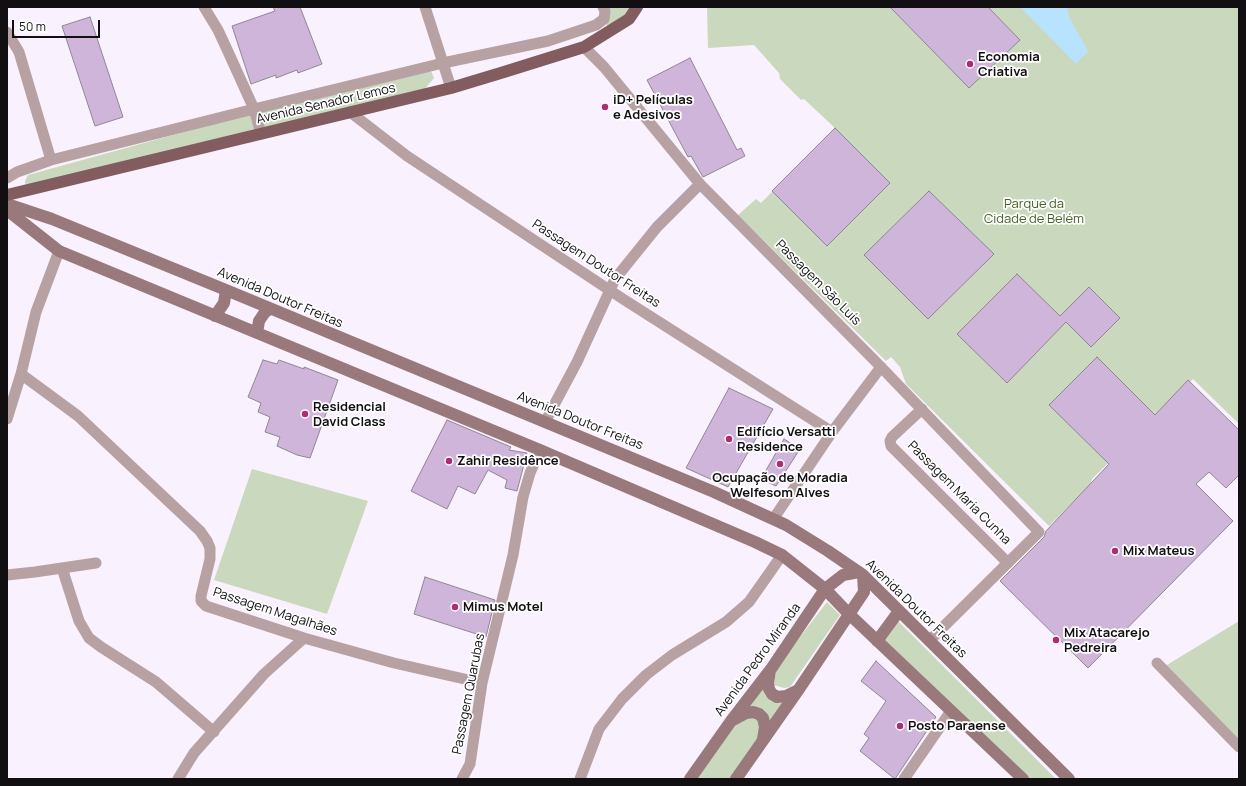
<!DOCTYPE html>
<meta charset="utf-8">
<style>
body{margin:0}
#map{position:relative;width:1246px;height:786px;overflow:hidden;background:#faf1fe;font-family:Manrope,sans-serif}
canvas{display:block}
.frame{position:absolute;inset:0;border:8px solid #120f13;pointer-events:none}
.scale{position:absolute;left:12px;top:20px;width:88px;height:18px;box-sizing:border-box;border:2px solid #120f13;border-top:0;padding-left:5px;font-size:12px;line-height:14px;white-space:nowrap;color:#120f13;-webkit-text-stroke:3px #fff;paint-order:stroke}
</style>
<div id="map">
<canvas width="1246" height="786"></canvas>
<div class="frame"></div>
<div class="scale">50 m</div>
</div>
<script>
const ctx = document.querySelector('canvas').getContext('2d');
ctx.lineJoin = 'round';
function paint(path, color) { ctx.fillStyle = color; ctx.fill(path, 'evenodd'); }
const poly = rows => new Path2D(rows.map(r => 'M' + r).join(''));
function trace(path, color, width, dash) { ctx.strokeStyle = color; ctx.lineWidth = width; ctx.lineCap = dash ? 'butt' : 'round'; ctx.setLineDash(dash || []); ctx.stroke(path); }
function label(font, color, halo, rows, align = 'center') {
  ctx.font = font + ' Manrope,sans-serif'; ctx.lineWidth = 3.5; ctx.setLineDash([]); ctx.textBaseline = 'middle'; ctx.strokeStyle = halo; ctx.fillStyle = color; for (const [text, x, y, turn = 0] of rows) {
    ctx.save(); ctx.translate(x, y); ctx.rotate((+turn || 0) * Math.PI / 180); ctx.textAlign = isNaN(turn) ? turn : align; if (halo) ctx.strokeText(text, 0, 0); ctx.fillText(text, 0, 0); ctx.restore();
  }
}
paint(poly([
 [603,7,637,7,610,32,604,19],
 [707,7,1239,7,1239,424,1193,379,1092,479,1090,485,1049,526,906,384,900,367,891,357,886,361,738,215,756,199,761,203,835,128,804,99,801,100,780,79,779,73,754,45,708,48],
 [431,71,434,78,424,90,26,187,25,181,28,175,231,119],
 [252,469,368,501,327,614,214,580],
 [827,602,840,615,790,687,784,688,774,685,776,668],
 [898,621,1056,779,1028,779,881,640],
 [1239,621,1239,745,1162,668],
 [765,680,765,689,788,699,768,727,745,710],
 [746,717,754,717,759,720,760,735,731,779,697,779,736,723]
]), '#cad8be');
paint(poly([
 [1020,7,1067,7,1069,17,1088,51,1076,64]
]), '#b7e3ff');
const building = poly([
 [273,7,300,7,322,64,298,73,297,70,276,78,276,75,251,84,232,26,275,11,273,7],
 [890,7,988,7,1020,40,969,88,890,7],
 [90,17,123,117,95,126,62,26,90,17],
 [690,58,737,150,741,148,745,156,703,177,691,156,688,157,647,80,690,58],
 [835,128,890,183,827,246,772,191,835,128],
 [929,191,994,254,928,319,864,255,929,191],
 [1017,274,1060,316,1089,287,1120,318,1091,347,1066,322,1007,383,957,334,1017,274],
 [1097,357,1155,415,1188,380,1239,430,1239,475,1226,488,1209,472,1196,484,1233,521,1088,668,1000,581,1044,537,1046,531,1109,464,1049,405,1097,357],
 [263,360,277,364,279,360,304,369,304,367,338,380,310,458,297,455,277,446,280,437,265,432,270,417,258,412,261,403,248,397,263,360],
 [729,388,773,409,728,487,686,468,729,388],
 [447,420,511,447,509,450,527,453,517,491,505,488,507,480,488,470,475,494,458,486,447,509,411,491,447,420],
 [784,439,800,449,776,486,761,479,784,439],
 [425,577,495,600,486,637,414,614,425,577],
 [876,661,936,717,895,779,860,751,869,738,864,734,886,701,861,681,876,661]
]);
paint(building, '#d0b5db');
trace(building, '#8e8692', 1);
trace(poly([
 [204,7,218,30,230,56,254,109,261,134],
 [425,7,451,88],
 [7,32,19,52,51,160],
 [584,47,604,67,700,184,881,367,1039,532,929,641],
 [350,112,407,156,623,299,832,432],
 [7,178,17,172,51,160,254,109,443,63,548,41,596,25,604,19,605,11,603,7],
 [21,374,78,416,200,531,207,541,210,548,210,559,201,596,201,601,206,606,304,638,394,663,482,683],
 [922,409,892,437,890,441,891,446,1008,563],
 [7,419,21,374,36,312,59,251],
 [545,422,577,362,615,279,657,227,700,184],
 [774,518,832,432,881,367],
 [62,568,79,621,89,638,101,647,156,682,214,732],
 [7,575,35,572,96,563],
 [1157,663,1239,747],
 [178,779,194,753,264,674,304,638],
 [462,779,470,764,482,683,513,555,523,497,530,473,540,450],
 [580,779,599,729,622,699,646,675,672,655,726,622,749,602,782,555],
 [904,779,951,711]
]), '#b7a1a2', 11);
trace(poly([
 [7,204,52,219,226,290,714,492,786,525,828,551,863,575,1069,779],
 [7,210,59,251,540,450,755,542,782,555,825,589,849,614,1023,779],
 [215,316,224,303,226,290],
 [257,333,259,321,265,312,270,309],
 [877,641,899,611],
 [770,670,768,683,769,689,772,694,777,697,786,696,798,690],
 [733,720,746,713,753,712,759,714,763,718,765,727,763,739],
 [690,779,731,721,771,669,825,589,843,575,859,572],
 [736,779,799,689,864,592,863,575]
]), '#99797b', 12);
trace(poly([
 [7,195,451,88,504,72,584,47,629,19,637,7]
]), '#825c5f', 12);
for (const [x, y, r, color] of [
 [970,64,4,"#ae2c76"],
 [605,107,4,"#ae2c76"],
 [305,414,4,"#ae2c76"],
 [729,439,4,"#ae2c76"],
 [449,461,4,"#ae2c76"],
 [780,464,4,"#ae2c76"],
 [1115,551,4,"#ae2c76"],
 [455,607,4,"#ae2c76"],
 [1056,640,4,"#ae2c76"],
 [900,726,4,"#ae2c76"]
]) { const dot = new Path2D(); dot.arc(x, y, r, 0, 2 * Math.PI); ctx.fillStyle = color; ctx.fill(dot); trace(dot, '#fff', 1.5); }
label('bold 13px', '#120f13', '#fff', [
 ["Economia",978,57],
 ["Criativa",978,72],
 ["iD+ Películas",613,100],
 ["e Adesivos",613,115],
 ["Residencial",313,407],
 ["David Class",313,422],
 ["Edifício Versatti",737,432],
 ["Residence",737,447],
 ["Zahir Residênce",457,461],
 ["Ocupação de Moradia",780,478,"center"],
 ["Welfesom Alves",780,493,"center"],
 ["Mix Mateus",1123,551],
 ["Mimus Motel",463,607],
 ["Mix Atacarejo",1064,633],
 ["Pedreira",1064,648],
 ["Posto Paraense",908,726]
], 'left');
label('13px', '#120f13', '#fff', [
 ["Avenida Senador Lemos",326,104,-13],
 ["Passagem Doutor Freitas",596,264,33],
 ["Passagem São Luís",818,283,45],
 ["Avenida Doutor Freitas",280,298,23],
 ["Avenida Doutor Freitas",580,421,22],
 ["Passagem Maria Cunha",959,493,45],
 ["Avenida Doutor Freitas",916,609,44],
 ["Passagem Magalhães",275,612,18],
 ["Avenida Pedro Miranda",758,660,-54],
 ["Passagem Quarubas",469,694,-79]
]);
label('13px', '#465f26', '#fff', [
 ["Parque da",1034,204],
 ["Cidade de Belém",1034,219]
]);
</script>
